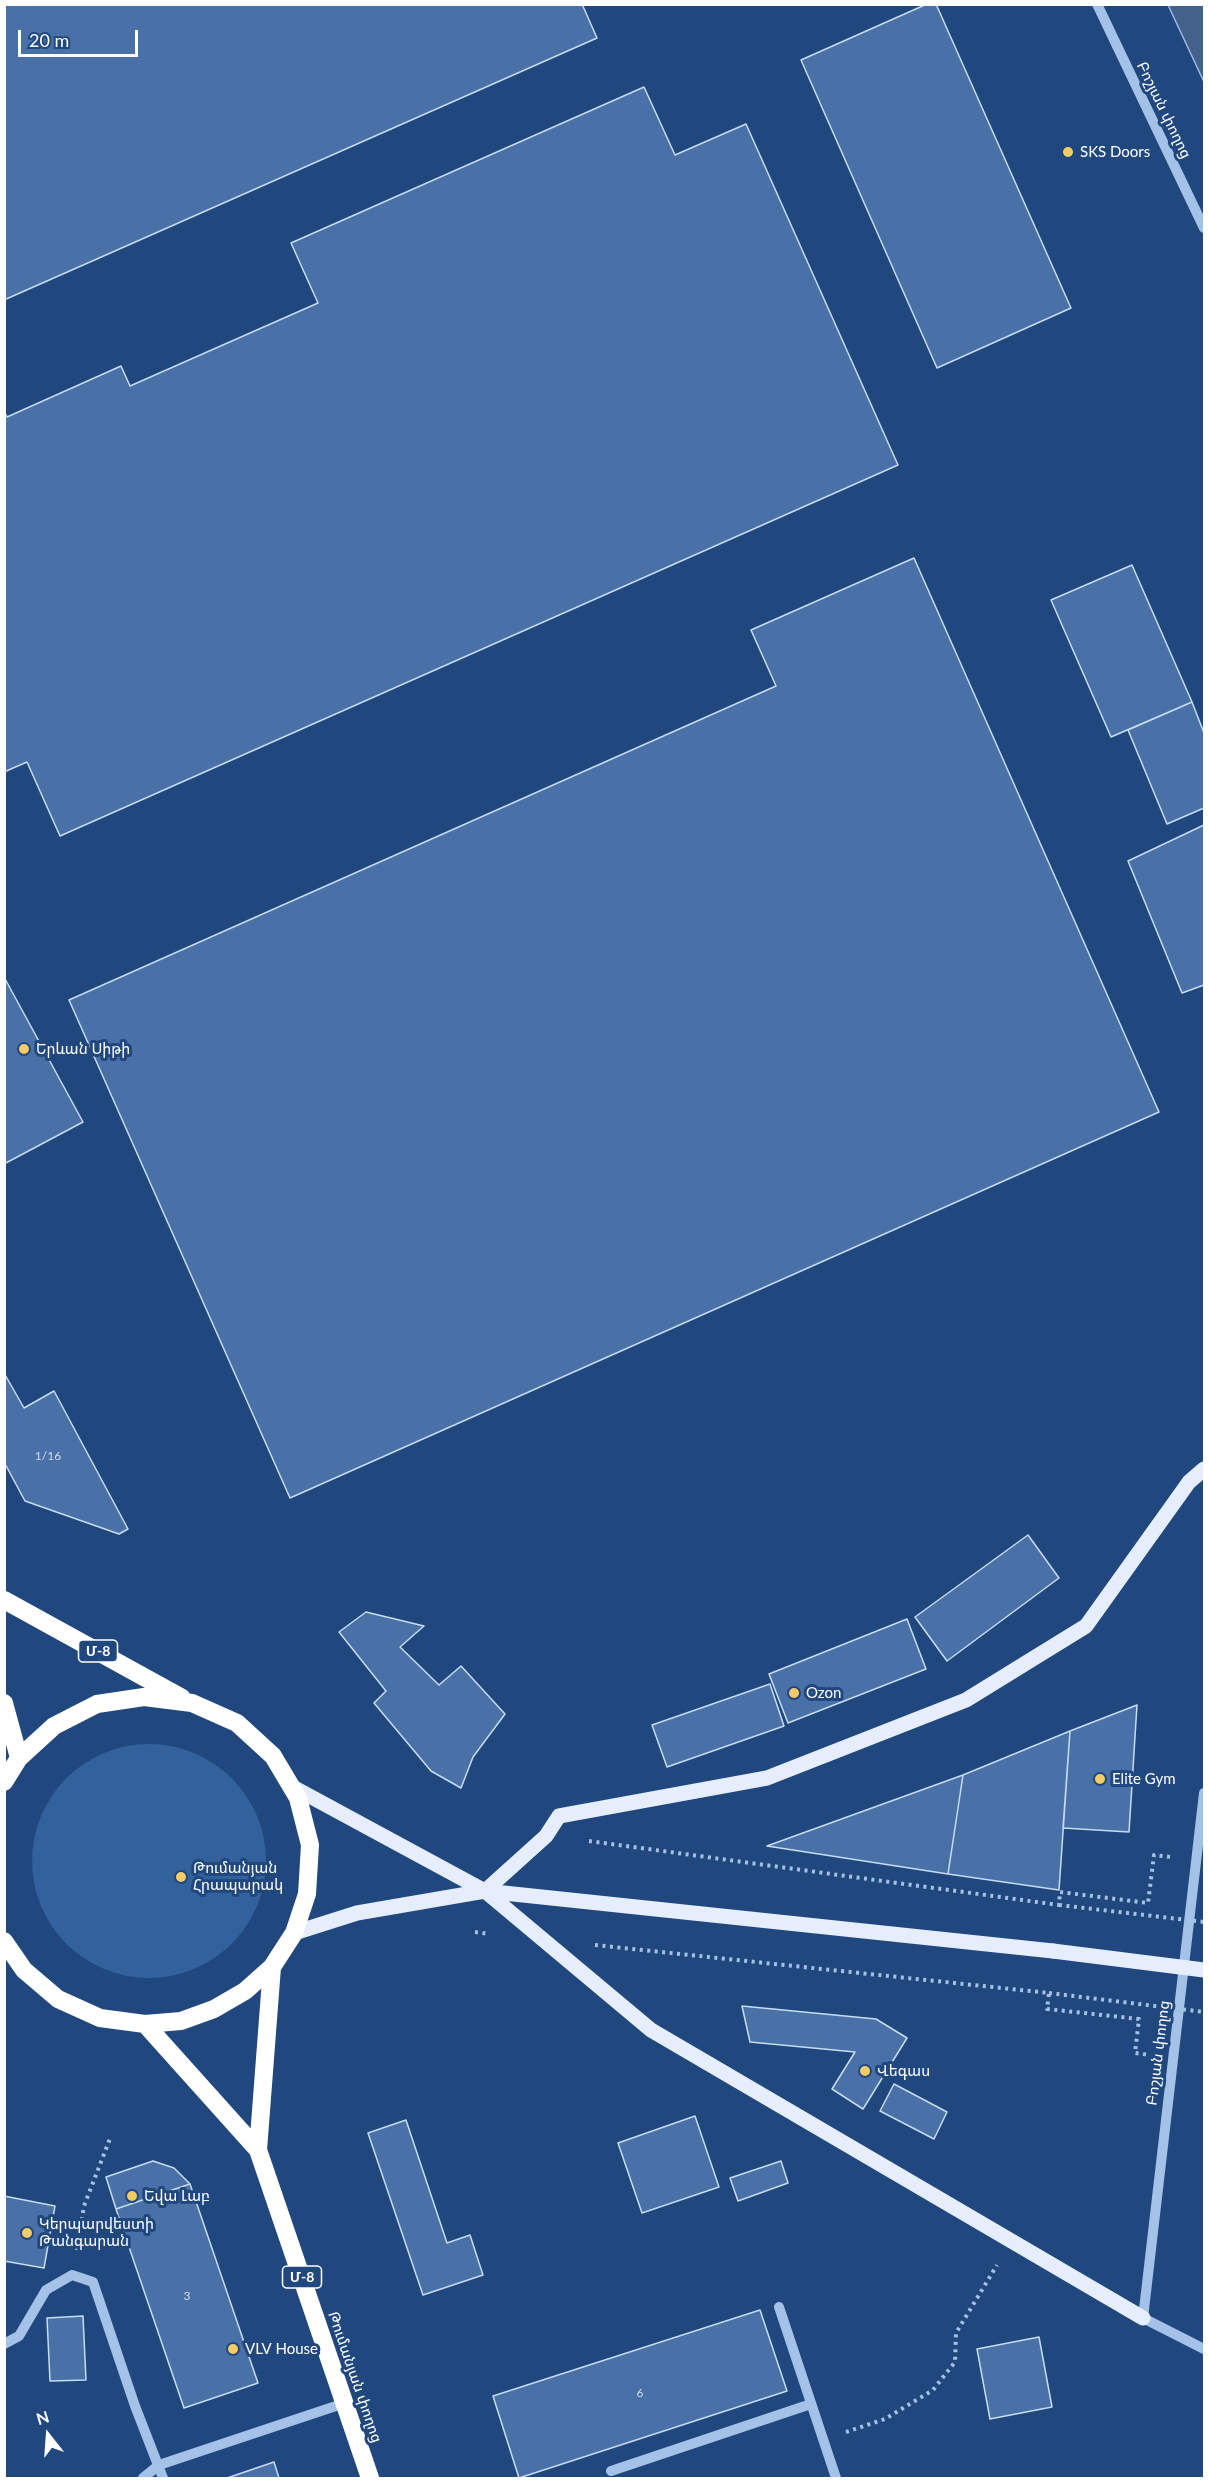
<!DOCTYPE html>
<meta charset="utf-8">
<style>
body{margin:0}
#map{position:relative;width:1209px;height:2483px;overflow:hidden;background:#20487e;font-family:Lato,sans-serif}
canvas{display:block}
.frame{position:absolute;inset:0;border:6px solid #fff;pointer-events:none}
.north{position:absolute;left:18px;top:2405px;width:60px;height:60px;-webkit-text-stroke:4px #20487e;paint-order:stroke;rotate:343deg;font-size:16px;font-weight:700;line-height:24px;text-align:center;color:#fff}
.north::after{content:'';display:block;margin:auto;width:21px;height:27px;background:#fff;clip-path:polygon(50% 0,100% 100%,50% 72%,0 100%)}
.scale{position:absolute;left:18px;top:30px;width:120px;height:27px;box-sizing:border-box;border:3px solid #fff;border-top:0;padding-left:8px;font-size:18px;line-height:21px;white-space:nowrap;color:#fff;-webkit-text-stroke:4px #20487e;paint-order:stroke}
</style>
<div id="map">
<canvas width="1209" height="2483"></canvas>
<div class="frame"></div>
<div class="north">N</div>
<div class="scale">20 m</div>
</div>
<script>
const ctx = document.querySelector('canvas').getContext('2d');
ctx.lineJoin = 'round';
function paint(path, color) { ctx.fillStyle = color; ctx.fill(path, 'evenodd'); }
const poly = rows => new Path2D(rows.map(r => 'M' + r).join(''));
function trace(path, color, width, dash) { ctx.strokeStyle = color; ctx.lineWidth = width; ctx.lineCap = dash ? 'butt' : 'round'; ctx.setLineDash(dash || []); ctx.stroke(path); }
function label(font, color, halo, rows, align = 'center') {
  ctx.font = font + ' Lato,"Noto Sans Armenian",sans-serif'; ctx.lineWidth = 6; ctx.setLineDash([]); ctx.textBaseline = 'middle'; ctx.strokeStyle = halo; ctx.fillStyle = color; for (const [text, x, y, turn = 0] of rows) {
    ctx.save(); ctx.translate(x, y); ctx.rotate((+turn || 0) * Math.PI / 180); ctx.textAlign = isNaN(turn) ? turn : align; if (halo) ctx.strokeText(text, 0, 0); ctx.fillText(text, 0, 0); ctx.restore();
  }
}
paint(poly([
 '32 1861a117 117 0 1 1 234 0a117 117 0 1 1-234 0Z'
]), '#33619c');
const water = poly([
 [1168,5,1204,5,1204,82,1168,5]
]);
paint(water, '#446189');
trace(water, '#98bce8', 1.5);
const building = poly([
 [4,4,582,4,597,38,4,300,4,4],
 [927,4,936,4,1071,308,937,368,801,60,927,4],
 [644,87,675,155,746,124,898,465,60,836,27,762,4,772,4,412,7,417,121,366,130,386,318,303,291,243,644,87],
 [914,558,1159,1112,290,1498,69,1000,776,686,751,630,914,558],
 [1132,565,1192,702,1111,737,1051,600,1132,565],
 [1192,702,1204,733,1204,808,1167,824,1128,730,1192,702],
 [1204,825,1204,985,1182,993,1128,861,1204,825],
 [4,977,83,1122,4,1164,4,977],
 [4,1373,24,1408,54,1391,128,1529,119,1534,25,1501,4,1462,4,1373],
 [1028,1535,1059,1578,947,1661,915,1617,1028,1535],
 [366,1612,424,1626,400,1647,439,1685,461,1666,505,1714,473,1757,461,1788,431,1771,374,1703,386,1691,339,1632,366,1612],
 [907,1619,926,1669,788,1723,769,1674,907,1619],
 [770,1684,784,1726,667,1767,652,1725,770,1684],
 [1137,1705,1129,1832,1063,1828,1070,1731,1137,1705],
 [1070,1731,1059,1890,948,1874,963,1775,1070,1731],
 [963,1775,948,1874,767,1846,963,1775],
 [742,2006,876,2019,907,2038,863,2109,832,2089,855,2052,750,2042,742,2006],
 [894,2084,947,2112,934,2139,880,2111,894,2084],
 [695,2116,719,2187,642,2213,618,2143,695,2116],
 [406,2120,447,2243,470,2235,483,2275,423,2295,368,2133,406,2120],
 [153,2161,174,2168,190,2184,116,2209,106,2177,153,2161],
 [781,2161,788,2183,738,2201,730,2178,781,2161],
 [190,2184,258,2383,184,2408,116,2209,190,2184],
 [4,2196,55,2206,44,2268,4,2261,4,2196],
 [760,2310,787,2391,519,2478,493,2396,760,2310],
 [83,2316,86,2380,50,2381,47,2318,83,2316],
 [1039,2337,1052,2407,990,2419,977,2349,1039,2337],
 [274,2462,279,2478,227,2478,274,2462]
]);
paint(building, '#4971a7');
trace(building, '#c7dcf5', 1.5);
trace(poly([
 [589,1841,1059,1905,1060,1892,1148,1903,1154,1855,1171,1857],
 [475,1932,489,1934],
 [595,1945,1049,1993,1047,2009,1139,2019,1135,2053,1149,2055],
 [77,2250,84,2206,111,2136],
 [846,2432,885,2419,933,2390,955,2362,956,2333,997,2265]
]), '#a4c1e7', 4, [3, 4.5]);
trace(poly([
 [1097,4,1204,228],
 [1204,1793,1143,2318,1204,2349],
 [779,2307,836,2478],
 [4,2344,19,2336,46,2290,72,2275,93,2282,135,2406,163,2478],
 [611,2471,811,2404],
 [143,2478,159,2465,345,2403]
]), '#a4c1e7', 10);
trace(poly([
 [291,1786,485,1891,651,2030,1143,2318],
 [485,1891,546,1836,559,1816,767,1778,966,1700,1086,1626,1189,1482,1204,1469],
 [294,1933,357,1913,485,1891,1053,1951]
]), '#e6eefd', 15);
trace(poly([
 [4,1600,182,1698],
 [4,1703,19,1758],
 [4,1782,19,1758,54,1726,97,1704,144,1697,192,1703,237,1723,273,1756,298,1798,310,1845,307,1894,294,1933,272,1967,245,1991,214,2009,181,2021,145,2024,100,2018,58,1999,24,1970,4,1941],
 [272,1967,258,2150,370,2478],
 [145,2024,258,2150]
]), '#fff', 18);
trace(poly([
 [1059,1905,1204,1922],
 [1049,1993,1204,2012]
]), '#a4c1e7', 4, [3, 4.5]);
trace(poly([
 [1053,1951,1204,1970]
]), '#e6eefd', 15);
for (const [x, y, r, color] of [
 [1068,152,6,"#f4cc65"],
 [24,1049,6,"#f4cc65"],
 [794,1693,6,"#f4cc65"],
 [1100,1779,6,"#f4cc65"],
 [181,1877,6,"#f4cc65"],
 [865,2071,6,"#f4cc65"],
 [132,2196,6,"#f4cc65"],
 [27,2233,6,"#f4cc65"],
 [233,2349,6,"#f4cc65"]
]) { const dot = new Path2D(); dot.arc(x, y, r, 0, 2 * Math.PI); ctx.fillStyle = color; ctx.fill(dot); trace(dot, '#20487e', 2); }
label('12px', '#d2dce9', null, [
 ["1/16",48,1456],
 ["3",187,2296],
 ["6",640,2393]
]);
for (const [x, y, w] of [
 [98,1651,39],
 [302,2277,39]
]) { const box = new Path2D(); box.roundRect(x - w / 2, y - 11, w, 22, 4.5); ctx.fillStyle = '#20487e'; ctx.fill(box); trace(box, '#fff', 1.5); }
label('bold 14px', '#fff', null, [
 ["Մ-8",98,1651],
 ["Մ-8",302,2277]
]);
label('15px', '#fff', '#20487e', [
 ["Բոշյան փողոց",1164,110,64],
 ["Բոշյան փողոց",1158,2053,-83],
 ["Թումանյան փողոց",355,2377,71]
]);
label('15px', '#fff', '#20487e', [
 ["SKS Doors",1080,152],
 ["Երևան Սիթի",36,1049],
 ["Ozon",806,1693],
 ["Elite Gym",1112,1779],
 ["Թումանյան",193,1868],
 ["Հրապարակ",193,1885],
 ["Վեգաս",877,2071],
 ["Եվա Լաբ",144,2196],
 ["Կերպարվեստի",39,2224],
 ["Թանգարան",39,2241],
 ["VLV House",245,2349]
], 'left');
</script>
